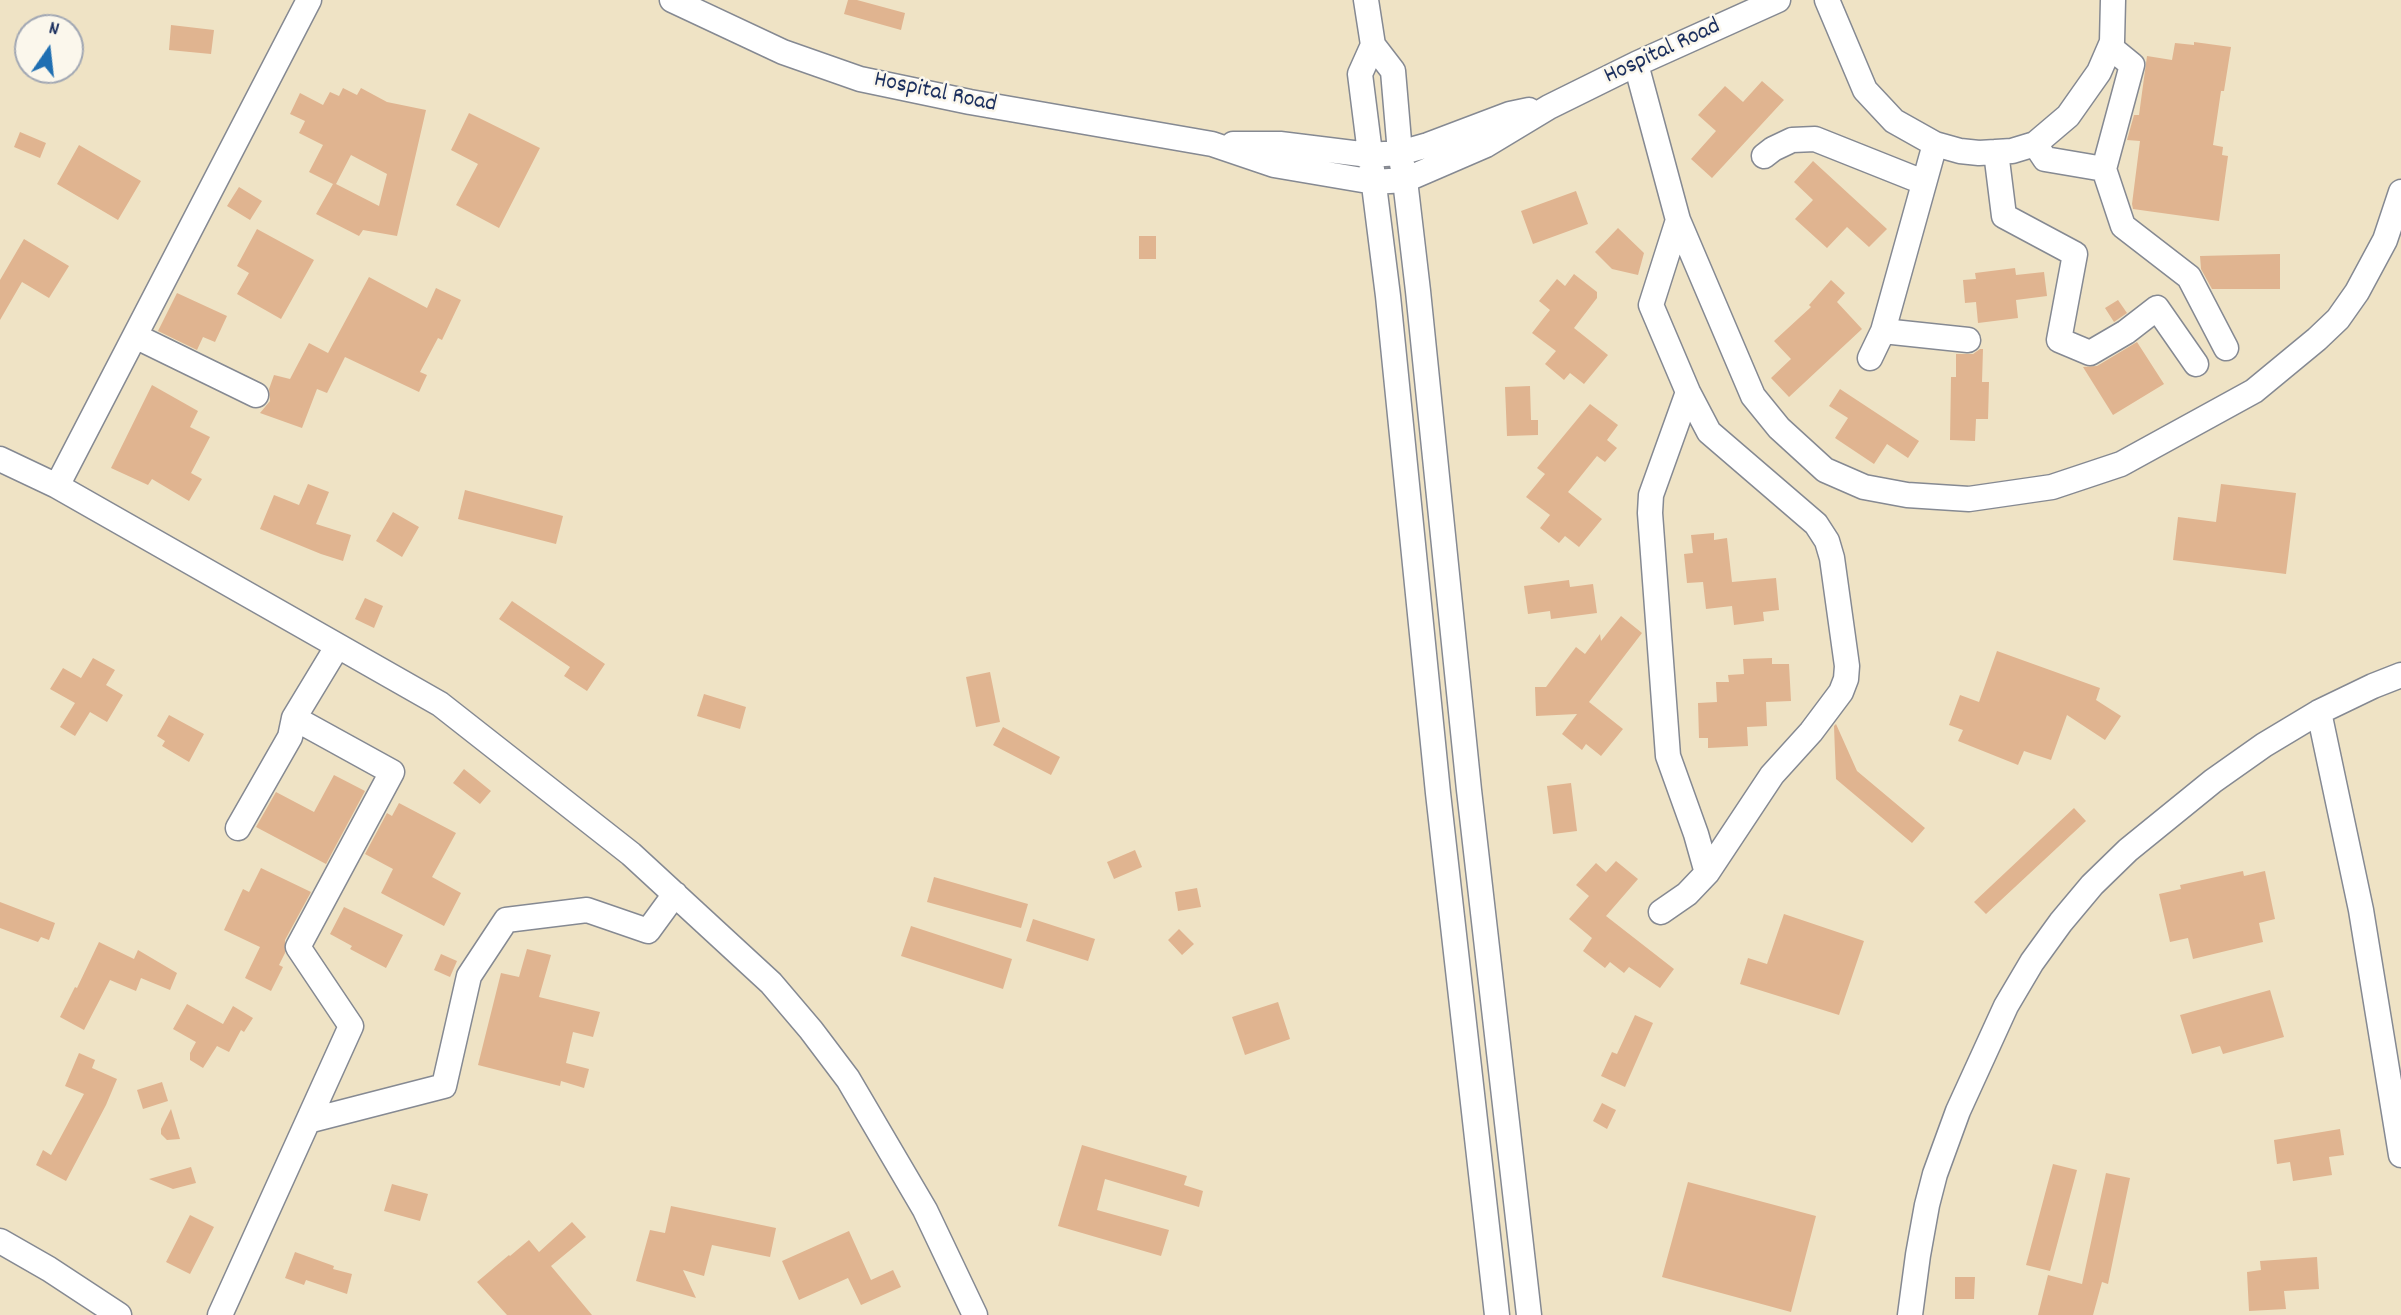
<!DOCTYPE html>
<style>
body{margin:0}
#map{position:relative;width:2401px;height:1315px;overflow:hidden;background:#efe3c5;font-family:Dekko,sans-serif}
canvas{display:block}
.north{position:absolute;left:14px;top:14px;width:70px;height:70px;box-sizing:border-box;background:#fbf7ec;border:2px solid #a1a7b3;border-radius:50%;rotate:14deg;font-size:19px;font-weight:700;line-height:28px;text-align:center;color:#1b2f5e}
.north::after{content:'';display:block;margin:auto;width:24px;height:32px;background:#1f6fb2;clip-path:polygon(50% 0,100% 100%,50% 72%,0 100%)}
</style>
<div id="map">
<canvas width="2401" height="1315"></canvas>
<div class="north">N</div>
</div>
<script>
const ctx = document.querySelector('canvas').getContext('2d');
ctx.lineJoin = 'round';
function paint(path, color) { ctx.fillStyle = color; ctx.fill(path, 'evenodd'); }
const poly = rows => new Path2D(rows.map(r => 'M' + r).join(''));
function trace(path, color, width, dash) { ctx.strokeStyle = color; ctx.lineWidth = width; ctx.lineCap = dash ? 'butt' : 'round'; ctx.setLineDash(dash || []); ctx.stroke(path); }
function label(font, color, halo, rows, align = 'center') {
  ctx.font = font + ' Dekko,sans-serif'; ctx.lineWidth = 5; ctx.setLineDash([]); ctx.textBaseline = 'middle'; ctx.strokeStyle = halo; ctx.fillStyle = color; for (const [text, x, y, turn = 0] of rows) {
    ctx.save(); ctx.translate(x, y); ctx.rotate((+turn || 0) * Math.PI / 180); ctx.textAlign = isNaN(turn) ? turn : align; if (halo) ctx.strokeText(text, 0, 0); ctx.fillText(text, 0, 0); ctx.restore();
  }
}
paint(poly([
 [848,0,857,0,905,13,901,30,844,14],
 [171,25,214,30,211,54,169,50],
 [2194,42,2231,47,2224,91,2221,91,2213,145,2223,147,2222,155,2228,156,2219,221,2133,209,2132,204,2140,141,2127,140,2134,115,2139,115,2147,56,2172,60,2175,43,2194,45],
 [1762,81,1784,100,1712,178,1691,159,1716,131,1698,115,1725,86,1743,102],
 [343,88,357,95,361,88,387,102,426,110,397,236,363,230,359,236,316,214,333,184,309,172,323,145,299,133,305,121,290,114,300,93,323,105,330,92,339,96],
 [351,155,387,174,379,206,336,184],
 [469,113,540,148,499,228,456,205,478,164,451,150],
 [20,132,46,143,40,158,14,147],
 [79,145,141,181,118,220,57,184],
 [1813,161,1887,229,1869,247,1847,227,1827,248,1795,219,1813,200,1794,182],
 [239,187,262,201,250,220,227,206],
 [1576,191,1588,224,1533,244,1521,211],
 [1618,228,1644,253,1638,275,1612,269,1595,252],
 [257,229,314,260,281,319,237,294,249,273,237,266],
 [1139,236,1156,236,1156,259,1139,259],
 [24,239,69,266,49,298,22,282,0,320,0,280],
 [2280,254,2280,289,2212,289,2201,269,2200,256],
 [2015,268,2016,275,2044,272,2047,296,2016,300,2018,318,1978,323,1976,302,1965,303,1963,280,1976,279,1975,273],
 [1574,274,1597,292,1597,298,1574,328,1608,355,1584,384,1570,373,1564,380,1545,364,1556,351,1532,333,1550,310,1539,301,1557,279,1565,286],
 [369,277,427,308,436,288,461,300,442,340,438,338,420,372,427,375,419,392,345,357,327,393,317,389,302,428,260,413,270,401,269,389,274,375,290,379,309,343,328,353],
 [1831,280,1845,293,1837,302,1862,329,1789,397,1771,378,1791,359,1774,341,1811,307,1809,305],
 [177,293,227,316,215,342,203,337,197,350,158,331],
 [2118,300,2127,313,2114,322,2105,308],
 [2137,342,2164,384,2113,415,2083,367,2097,366],
 [1980,349,1983,349,1982,382,1989,382,1988,419,1976,419,1975,441,1950,440,1951,377,1956,377,1956,354,1973,354],
 [152,385,198,411,190,427,210,437,191,473,202,479,189,501,152,479,148,485,111,468],
 [1530,386,1531,420,1538,420,1538,435,1507,436,1505,387],
 [1840,389,1919,441,1908,458,1887,444,1874,464,1835,438,1848,418,1829,406],
 [1590,404,1618,425,1607,440,1617,448,1605,462,1597,456,1568,492,1602,519,1579,547,1565,536,1559,543,1540,528,1550,515,1526,497,1545,474,1537,468],
 [308,484,329,492,316,524,351,535,343,561,321,554,260,529,274,495,299,505],
 [2221,484,2296,493,2286,574,2173,560,2178,517,2216,522],
 [465,490,563,516,556,544,458,519],
 [393,512,419,527,402,557,376,541],
 [1714,533,1714,540,1727,538,1732,582,1776,578,1779,610,1763,612,1764,621,1734,625,1732,606,1706,609,1703,582,1687,583,1684,554,1693,553,1691,535],
 [1569,580,1570,587,1593,584,1597,613,1551,619,1550,611,1528,614,1524,586],
 [365,598,383,606,374,628,355,619],
 [512,601,605,664,587,691,564,676,570,667,499,619],
 [1621,616,1642,633,1589,702,1623,729,1601,756,1586,744,1582,750,1562,734,1577,714,1536,716,1535,687,1546,687,1576,647,1585,654,1600,634,1601,641],
 [1997,651,2100,688,2096,700,2121,716,2105,740,2067,715,2051,760,2024,751,2018,765,1958,741,1963,730,1949,725,1960,695,1979,702],
 [93,658,115,670,106,685,123,695,107,722,90,712,75,736,60,727,75,703,50,689,63,668,81,678],
 [1772,658,1772,664,1789,664,1791,701,1766,702,1767,726,1747,727,1748,746,1708,748,1708,738,1699,738,1698,703,1717,702,1716,682,1729,682,1728,675,1744,674,1743,659],
 [990,672,1000,722,976,727,966,677],
 [704,694,746,707,740,729,697,716],
 [169,715,204,734,189,762,162,746,165,741,157,736],
 [1836,724,1857,771,1925,828,1912,843,1836,779,1834,726],
 [1003,727,1060,757,1051,775,993,745],
 [464,769,491,791,480,804,453,783],
 [334,775,365,791,326,864,256,827,276,792,314,812],
 [1571,783,1577,831,1553,834,1547,786],
 [399,803,456,833,432,877,461,893,444,926,381,893,393,869,365,854,387,813,392,816],
 [2074,808,2086,821,1986,914,1974,902],
 [1135,850,1142,867,1114,879,1107,862],
 [1616,861,1638,879,1606,916,1674,969,1660,988,1629,967,1624,973,1610,962,1605,968,1583,951,1592,938,1569,919,1589,896,1576,885,1596,863,1606,872],
 [261,868,311,892,285,940,285,953,279,965,283,967,271,991,245,978,260,947,224,930,243,889,249,892],
 [2243,871,2244,876,2265,871,2275,919,2259,923,2263,942,2193,959,2188,938,2170,942,2159,894,2181,889,2180,885],
 [934,877,1028,904,1021,928,927,902],
 [1197,888,1201,907,1178,911,1175,892],
 [0,902,55,923,49,940,41,937,38,942,0,928],
 [344,907,403,935,386,968,350,949,352,946,330,934],
 [1784,914,1864,941,1839,1015,1740,984,1748,958,1767,964],
 [1033,919,1095,939,1088,961,1026,941],
 [911,926,1012,959,1003,989,901,956],
 [1179,929,1194,944,1182,955,1168,940],
 [99,942,134,959,138,950,177,973,170,990,141,978,136,991,110,980,84,1030,60,1017,75,987,77,988],
 [527,949,551,955,539,997,600,1012,593,1037,573,1032,566,1063,589,1069,584,1088,561,1081,560,1086,478,1065,501,973,519,977],
 [441,954,457,961,450,977,434,970],
 [2270,990,2284,1037,2223,1054,2220,1046,2192,1054,2180,1015],
 [1278,1002,1290,1039,1245,1055,1232,1017],
 [187,1004,223,1024,233,1006,253,1018,244,1032,241,1030,229,1052,217,1046,203,1068,190,1060,190,1053,196,1042,173,1029],
 [1635,1015,1653,1023,1625,1087,1601,1076,1612,1052,1617,1054],
 [79,1053,95,1060,92,1068,117,1079,106,1105,66,1181,36,1165,43,1150,51,1155,84,1094,65,1086],
 [162,1082,168,1101,143,1109,137,1090],
 [1602,1103,1616,1110,1607,1129,1593,1121],
 [171,1109,180,1139,167,1140,161,1134,161,1129],
 [2340,1129,2344,1155,2329,1157,2332,1175,2293,1181,2290,1162,2277,1164,2274,1140],
 [1082,1145,1187,1176,1184,1185,1203,1191,1199,1207,1105,1179,1097,1210,1169,1230,1161,1256,1058,1226],
 [2053,1164,2077,1170,2050,1271,2026,1265],
 [191,1167,196,1183,173,1189,149,1179],
 [2106,1173,2130,1178,2108,1284,2102,1282,2093,1315,2038,1315,2048,1275,2082,1284],
 [1688,1182,1816,1216,1791,1312,1662,1277],
 [392,1184,428,1194,420,1221,384,1211],
 [671,1206,776,1228,770,1257,712,1245,704,1276,683,1270,696,1298,636,1281,650,1230,665,1233],
 [190,1215,214,1227,190,1274,166,1262],
 [572,1222,586,1237,551,1266,592,1315,507,1315,477,1282,509,1255,510,1256,529,1240,539,1252],
 [849,1231,871,1280,893,1270,901,1287,861,1305,848,1278,799,1300,782,1261],
 [295,1252,334,1266,333,1269,352,1274,347,1294,306,1280,304,1285,285,1278],
 [2317,1257,2319,1289,2284,1291,2286,1309,2249,1311,2247,1272,2261,1270,2260,1261],
 [1955,1277,1975,1277,1974,1299,1955,1299]
]), '#e0b490');
const minor = poly([
 [672,0,783,52,860,79,970,102,1212,144,1274,165,1374,182,1405,180,1486,145,1549,107,1636,64,1778,0],
 [1366,0,1373,45,1393,71,1400,153,1405,180,1418,291,1469,790,1529,1315],
 [1827,0,1865,90,1894,121,1935,144,1960,151,1979,153,2012,151,2035,144,2068,116,2099,72,2112,42,2113,0],
 [1373,45,1360,74,1388,296,1438,793,1497,1315],
 [1636,64,1678,220,1753,396,1779,428,1825,470,1864,487,1907,495,1969,499,2052,487,2121,464,2254,391,2317,339,2338,319,2357,292,2385,240,2401,192],
 [1233,144,1280,144,1369,155,1400,153,1428,145,1510,114,1529,110],
 [2035,144,2045,159,2104,169,2132,65,2110,47],
 [1996,152,2004,216,2075,254,2059,340,2090,353,2126,332,2157,308,2196,364],
 [1764,156,1773,149,1792,140,1815,139,1923,182],
 [2104,169,2123,226,2189,277,2226,348],
 [1883,331,1968,340],
 [135,336,256,395],
 [1870,358,1883,331,1935,144],
 [1688,392,1651,495,1650,513,1668,756,1696,834,1707,873],
 [0,459,57,486,440,704,631,854,771,983,811,1030,848,1079,925,1210,975,1315],
 [57,486,309,0],
 [2319,712,2361,910,2401,1155],
 [238,828,290,737,294,718],
 [1661,912,1687,894,1707,873,1772,775,1811,732,1841,692,1846,679,1847,666,1832,558,1827,541,1816,524,1709,432,1688,392,1651,305,1678,220],
 [308,1121,444,1086,469,976,506,920,587,910,648,931,675,894],
 [0,1241,49,1269,119,1315],
 [220,1315,351,1026,298,947,392,772,294,718,337,647],
 [1910,1315,1918,1255,1927,1205,1935,1174,1958,1111,2006,1006,2032,962,2061,922,2092,885,2128,850,2213,781,2264,745,2319,712,2373,686,2401,675]
]);
trace(minor, '#858992', 27);
trace(minor, '#fff', 24);
label('24px', '#1b2f5e', '#fbf7ec', [
 ["Hospital Road",1663,53,-25],
 ["Hospital Road",935,94,12]
]);
</script>
